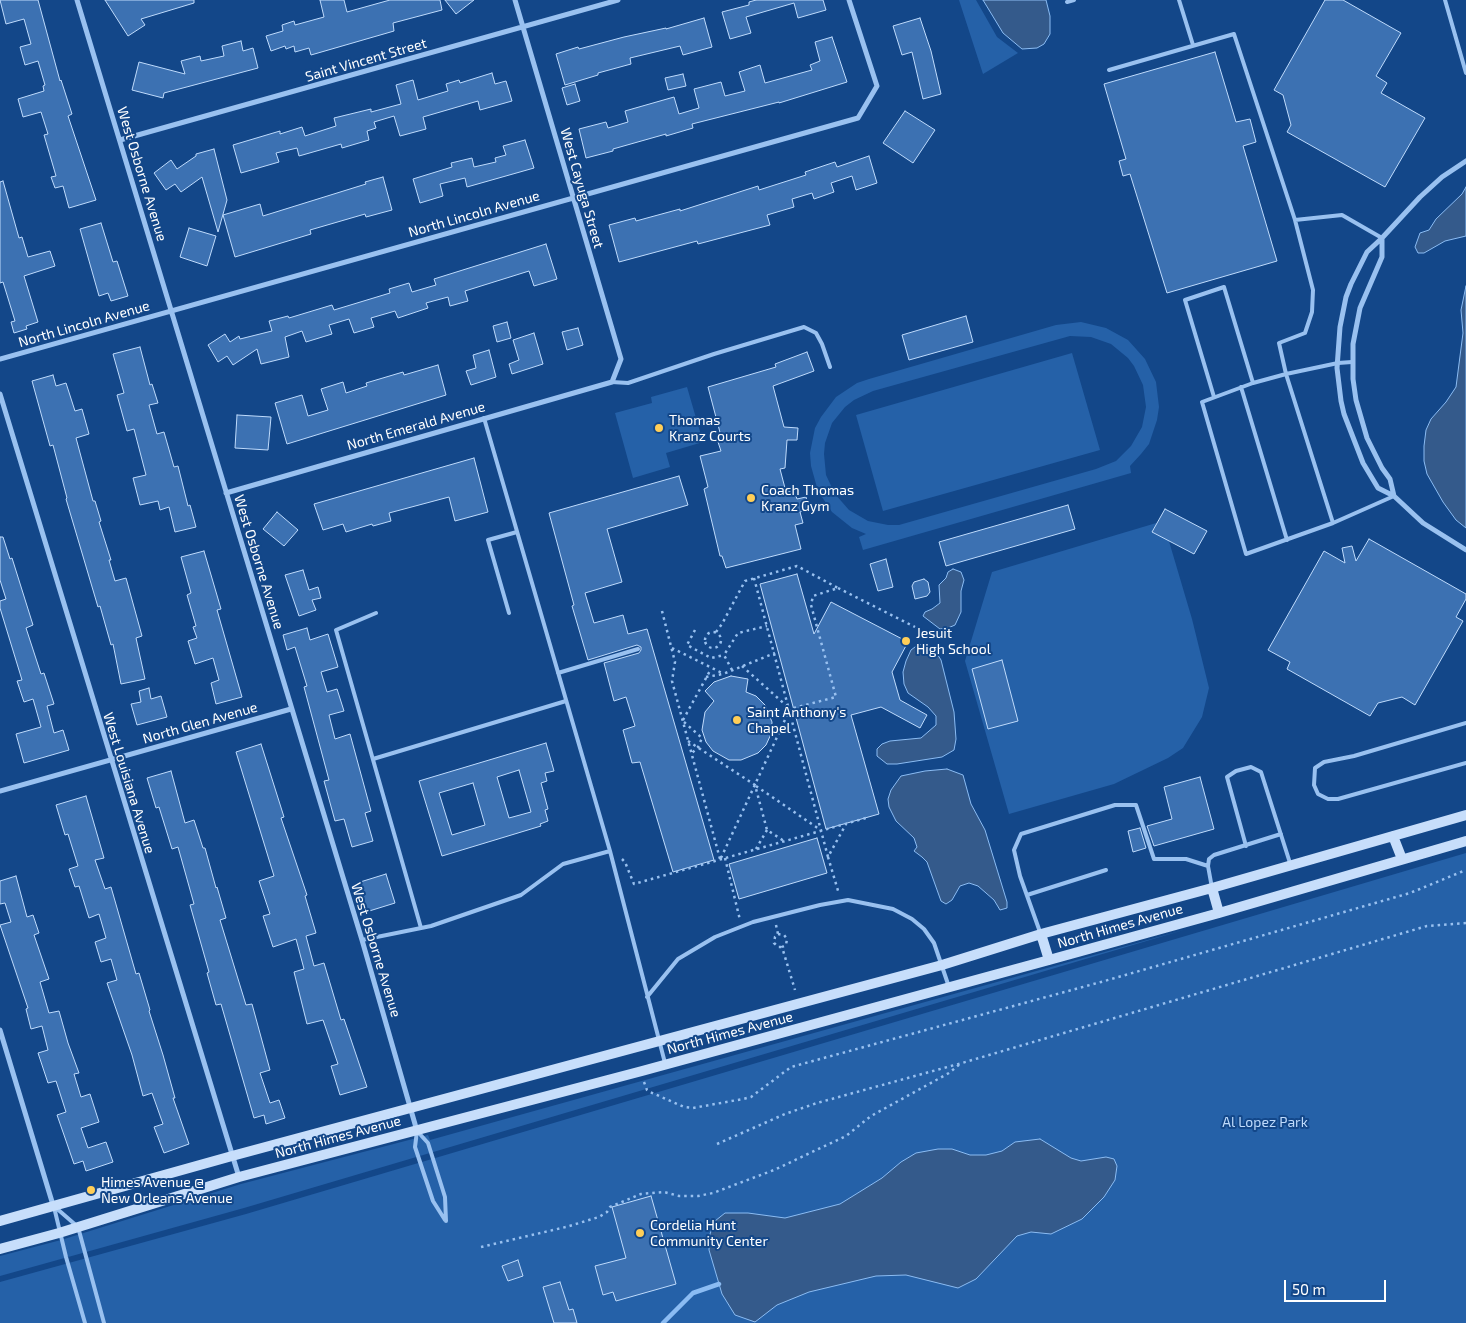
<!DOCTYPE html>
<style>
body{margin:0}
#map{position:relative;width:1466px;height:1323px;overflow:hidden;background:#134789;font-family:"Exo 2",sans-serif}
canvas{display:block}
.scale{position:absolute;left:1284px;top:1280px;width:102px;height:22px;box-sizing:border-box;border:2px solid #fff;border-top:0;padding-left:6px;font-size:15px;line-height:18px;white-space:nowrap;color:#fff;-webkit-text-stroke:4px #134789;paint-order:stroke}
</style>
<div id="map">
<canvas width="1466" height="1323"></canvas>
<div class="scale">50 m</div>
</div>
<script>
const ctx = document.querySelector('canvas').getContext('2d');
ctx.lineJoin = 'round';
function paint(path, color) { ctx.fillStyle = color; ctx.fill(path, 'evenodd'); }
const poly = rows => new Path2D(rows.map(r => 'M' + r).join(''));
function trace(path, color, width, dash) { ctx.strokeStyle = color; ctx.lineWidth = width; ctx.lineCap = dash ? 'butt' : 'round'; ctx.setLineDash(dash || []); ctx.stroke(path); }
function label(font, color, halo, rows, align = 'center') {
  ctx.font = font + ' "Exo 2",sans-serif'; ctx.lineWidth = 4; ctx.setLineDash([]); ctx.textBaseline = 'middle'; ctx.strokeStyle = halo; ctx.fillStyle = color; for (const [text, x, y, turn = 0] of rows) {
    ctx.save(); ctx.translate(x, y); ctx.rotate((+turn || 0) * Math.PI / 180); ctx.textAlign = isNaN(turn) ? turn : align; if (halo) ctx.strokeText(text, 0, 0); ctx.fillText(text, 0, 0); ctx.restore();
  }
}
paint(poly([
 [959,0,976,0,997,37,1018,53,983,74],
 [1081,322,1106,328,1128,340,1145,359,1156,382,1159,407,1157,420,1149,444,1141,454,1130,466,1131,473,863,550,859,537,866,534,852,528,832,512,818,491,811,466,810,453,815,428,821,417,836,397,857,383,869,379,1056,325],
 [1070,336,1091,337,1111,344,1128,358,1134,366,1143,385,1146,407,1142,427,1131,446,1116,461,1096,469,899,525,888,525,868,521,849,510,835,494,826,475,824,454,825,443,832,423,845,407,854,400,873,391],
 [1072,353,1100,450,883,511,856,415],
 [687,387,703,442,666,453,670,467,633,478,615,413,652,403,651,397],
 [1163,521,1192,619,1209,688,1202,717,1183,748,1168,758,1114,784,1009,814,965,661,992,572],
 [1466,853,1466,1323,0,1323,0,1282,246,1214],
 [1187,929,244,1208,0,1276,0,1256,61,1240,241,1184,428,1135,430,1140]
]), '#2561a8');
const water = poly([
 [983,0,1046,0,1050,16,1050,34,1044,44,1037,48,1022,49,1003,33,983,0],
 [1466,187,1466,236,1445,241,1424,253,1418,253,1415,247,1420,233,1429,230,1436,219,1462,194,1466,187],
 [1466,286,1466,528,1456,520,1443,502,1427,474,1424,461,1424,446,1426,430,1431,419,1446,402,1456,387,1463,333,1461,310,1466,286],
 [953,569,961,572,964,580,961,591,961,612,955,625,948,628,940,629,923,616,925,612,932,609,940,603,939,585,946,578,948,572,953,569],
 [919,644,934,649,941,660,954,712,956,739,954,750,942,757,897,764,887,764,877,756,877,749,882,744,890,741,921,738,936,725,936,716,928,707,908,693,904,684,903,672,906,661,911,650,919,644],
 [947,769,963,775,971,804,985,830,1007,902,1007,908,1000,910,994,900,978,886,969,883,960,886,952,900,946,904,941,901,927,862,922,857,914,851,917,847,914,838,896,821,889,807,888,799,891,790,901,776,925,771,947,769],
 [1040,1139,1071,1158,1081,1161,1106,1157,1114,1159,1117,1166,1115,1180,1104,1197,1082,1219,1051,1234,1031,1232,1017,1236,976,1279,958,1288,906,1275,876,1276,809,1292,777,1305,755,1322,735,1315,722,1294,709,1250,710,1234,715,1221,725,1213,748,1213,785,1218,840,1204,882,1178,901,1162,916,1153,938,1149,952,1149,970,1155,986,1155,1002,1151,1015,1142,1040,1139]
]);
paint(water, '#345a8b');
trace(water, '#8bbcf3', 1);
trace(poly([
 [663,1323,693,1293,719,1284]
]), '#8bbcf3', 4.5);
const building = poly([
 [0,0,38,0,60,81,61,80,72,114,68,116,96,200,69,208,63,186,55,188,51,177,56,176,44,135,48,134,41,112,23,117,18,99,44,91,43,86,45,85,38,61,25,65,20,47,31,44,24,19,6,24,0,0],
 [105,0,194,0,194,3,141,19,145,25,128,36,105,0],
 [320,0,344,0,347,12,390,0,440,0,442,10,393,23,394,31,311,55,309,48,295,52,294,46,286,49,285,46,271,51,266,36,283,31,282,25,294,21,295,25,324,17,320,0],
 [445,0,474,0,456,14,445,0],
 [756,0,823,0,826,10,798,18,794,3,746,17,751,33,730,39,722,12,749,5,749,2,756,0],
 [1325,0,1343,0,1401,33,1376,76,1387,83,1381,93,1425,118,1385,187,1287,132,1291,125,1283,95,1274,90,1325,0],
 [704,18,712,47,683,55,680,46,630,58,631,64,598,73,598,75,565,85,556,54,578,47,579,49,624,37,666,28,666,29,704,18],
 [920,18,931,51,941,94,923,99,912,52,902,55,893,26,920,18],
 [832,37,847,82,779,103,779,102,692,124,693,128,666,136,666,134,613,149,613,151,586,158,579,129,606,122,608,128,628,122,625,111,674,97,679,114,699,108,694,89,721,82,725,96,745,91,739,72,760,65,765,83,812,70,810,65,820,61,815,42,832,37],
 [241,41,243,51,253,48,258,68,164,93,163,98,132,90,139,62,185,74,181,61,200,56,201,61,224,56,222,46,241,41],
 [1215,52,1236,122,1250,119,1256,142,1243,146,1277,261,1167,293,1130,174,1123,176,1119,161,1126,159,1104,84,1215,52],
 [492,73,495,84,506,81,512,101,480,110,478,101,423,117,426,129,400,136,394,116,374,122,376,128,367,131,369,140,342,148,341,144,299,156,297,148,276,153,279,162,241,173,233,145,280,131,280,134,302,127,305,136,336,126,334,118,371,109,371,112,401,104,396,85,413,80,418,100,448,91,446,84,459,80,460,83,492,73],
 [683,74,686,86,668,90,665,78,683,74],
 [575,84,580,101,567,105,562,88,575,84],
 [905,111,935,130,913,163,883,143,905,111],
 [525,140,534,168,467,187,465,178,440,184,443,196,420,203,413,179,452,167,451,163,472,158,474,167,496,162,495,158,506,155,503,146,525,140],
 [214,149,227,200,218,232,202,177,181,192,175,184,166,190,154,173,171,160,177,169,196,156,196,154,214,149],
 [869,156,877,183,856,190,852,176,831,183,834,192,814,199,812,193,792,199,794,207,767,215,770,225,698,244,697,241,619,262,609,225,635,218,636,221,680,209,680,211,758,186,759,190,806,175,805,172,835,162,837,167,869,156],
 [383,177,392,210,366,217,365,214,310,230,311,234,235,257,223,215,260,204,263,216,366,184,365,182,383,177],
 [3,181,19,238,22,237,28,257,50,251,55,266,24,276,38,322,26,326,27,329,14,333,11,322,15,321,3,282,0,283,0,182,3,181],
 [101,223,113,262,117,261,128,296,111,301,108,293,99,296,80,229,101,223],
 [189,228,216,236,207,266,180,257,189,228],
 [546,244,557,279,534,286,529,271,465,291,468,301,450,306,448,297,426,303,428,308,398,318,395,311,371,318,374,327,354,333,349,319,329,325,332,334,306,342,302,331,285,337,289,357,261,364,257,349,233,365,227,356,218,362,208,345,225,334,230,342,239,336,240,339,272,331,269,321,288,316,289,318,332,305,334,310,390,293,389,289,409,283,412,292,436,285,434,279,546,244],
 [966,316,973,342,909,360,902,335,966,316],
 [507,322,511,338,497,342,493,326,507,322],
 [578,328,583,345,567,350,562,332,578,328],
 [534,333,543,364,512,374,509,364,519,360,513,340,534,333],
 [140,347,150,385,152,384,158,403,149,405,157,434,164,432,174,467,178,466,188,506,190,505,196,527,175,532,169,507,160,510,158,501,140,505,133,478,146,475,134,429,127,431,117,395,124,393,113,354,140,347],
 [489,350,496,377,471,385,466,371,476,368,473,355,489,350],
 [807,352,814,371,773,386,784,427,798,428,797,440,787,440,785,468,780,469,786,492,794,490,797,499,806,497,809,509,800,512,803,523,795,525,801,549,726,568,722,556,720,556,704,489,708,487,700,456,721,451,718,442,722,440,708,387,776,367,775,364,807,352],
 [438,365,446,395,287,444,275,403,302,395,308,416,328,410,321,389,343,382,346,393,367,386,366,383,403,372,404,375,438,365],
 [53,375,56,386,66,383,75,411,82,409,89,434,76,438,93,501,95,501,101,521,99,522,111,560,109,560,115,581,126,578,142,636,136,638,145,679,121,684,113,644,111,645,100,606,98,607,66,499,67,498,53,445,50,446,32,381,53,375],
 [237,415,271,417,268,450,235,448,237,415],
 [474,458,488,512,455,521,449,497,389,513,391,521,373,526,372,524,346,532,343,524,323,530,314,504,474,458],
 [679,476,688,505,607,529,622,582,585,593,594,623,623,615,628,634,647,629,714,860,673,872,640,762,632,763,623,730,635,726,626,697,614,701,604,663,639,653,641,650,641,647,637,645,588,660,572,606,574,605,549,513,679,476],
 [1068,505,1075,529,946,566,939,542,1068,505],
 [1165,509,1207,531,1194,554,1152,532,1165,509],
 [277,512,298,530,284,546,263,529,277,512],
 [0,537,3,537,10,559,12,558,33,625,26,628,41,674,44,673,54,704,47,706,54,733,63,730,69,750,24,763,16,734,41,727,33,699,24,702,17,681,22,680,0,608,0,601,6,599,0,580,0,537],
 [1369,539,1466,594,1466,599,1456,617,1463,621,1415,705,1402,697,1378,703,1370,716,1287,669,1290,662,1268,650,1324,551,1345,563,1342,548,1352,546,1356,561,1369,539],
 [204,551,221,609,217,610,242,697,216,704,211,683,219,680,213,658,195,664,188,641,197,638,193,627,196,626,187,595,191,593,181,557,204,551],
 [886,559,893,587,878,591,870,564,886,559],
 [303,570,309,590,318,587,321,598,312,600,316,610,299,616,285,575,303,570],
 [797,574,814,634,831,602,908,642,892,672,900,700,927,715,920,728,881,707,851,715,879,814,826,829,760,584,797,574],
 [924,579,928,582,930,592,927,596,915,599,912,586,914,582,924,579],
 [307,628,310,640,328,634,338,667,321,672,327,692,337,689,344,711,329,715,335,739,350,734,371,811,365,813,373,841,352,847,344,819,335,821,324,781,329,780,304,687,307,686,295,647,287,650,283,635,307,628],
 [1002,660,1018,721,988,729,972,669,1002,660],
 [731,676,748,679,746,692,756,696,765,705,772,722,771,734,766,745,758,753,741,760,729,760,713,751,706,742,702,730,705,712,714,701,705,691,714,682,731,676],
 [149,688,151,699,161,696,167,717,137,725,131,704,141,702,139,691,149,688],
 [546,743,554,771,545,773,547,781,541,783,548,809,545,810,548,821,540,824,541,826,442,856,419,781,546,743],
 [519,770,531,812,509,818,497,777,519,770],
 [473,783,485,825,452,835,439,793,473,783],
 [261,744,284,817,281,818,307,895,305,896,316,933,306,936,314,966,324,963,341,1020,344,1019,367,1087,340,1095,331,1066,338,1064,323,1020,307,1024,294,972,304,969,296,939,273,947,263,916,270,914,259,881,274,876,236,752,261,744],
 [171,771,185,823,194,820,203,848,205,848,216,888,217,887,226,918,220,920,246,1005,252,1004,270,1070,260,1073,270,1103,279,1100,285,1118,266,1124,264,1115,254,1118,221,1004,216,1005,207,973,209,972,190,905,194,904,178,847,172,849,159,807,156,808,147,778,171,771],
 [1200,777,1214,829,1154,846,1147,826,1172,819,1164,787,1200,777],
 [86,796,104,858,95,860,105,889,111,887,136,974,139,973,150,1010,149,1011,163,1055,175,1098,173,1098,189,1144,164,1153,154,1127,163,1124,152,1093,143,1096,132,1055,107,983,117,980,111,959,101,962,95,942,106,938,99,914,89,918,79,886,75,887,69,869,78,866,68,834,65,835,56,805,86,796],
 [1140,828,1146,848,1133,852,1128,831,1140,828],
 [817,838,827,873,739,899,729,864,817,838],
 [386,874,395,903,366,912,357,883,386,874],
 [16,876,27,917,33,915,39,933,34,935,49,979,40,982,49,1013,59,1011,68,1043,79,1073,74,1074,81,1097,90,1094,99,1122,81,1128,88,1148,106,1142,113,1162,86,1171,83,1161,74,1164,64,1135,57,1115,66,1112,56,1081,48,1083,38,1053,48,1050,42,1026,31,1029,26,1009,28,1008,0,925,11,922,5,903,0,904,0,881,16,876],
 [651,1196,676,1284,616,1301,613,1292,603,1295,595,1266,626,1258,612,1207,651,1196],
 [518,1260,523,1276,508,1281,502,1266,518,1260],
 [560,1282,569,1310,573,1309,577,1323,554,1323,543,1287,560,1282]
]);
paint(building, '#3c71b2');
trace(building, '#bfdbfc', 1);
trace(poly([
 [754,578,828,857,846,824],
 [838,588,915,627],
 [662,611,675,662,672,681,720,859],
 [695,630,687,645,711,658,724,655],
 [716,632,722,624,745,581,797,566,838,588,813,596,811,605,836,697,790,709],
 '705 640a8 8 0 1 1 16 0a8 8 0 1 1-16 0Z',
 [672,648,722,673],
 [742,666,789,708],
 [732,670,724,655,738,633,767,626],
 [706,677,723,674,775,653],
 [683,720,711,669],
 [684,722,702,738,698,747,692,753],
 [688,741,755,785,767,830,784,841],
 [756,786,822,831],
 [756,849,767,830],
 [828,857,839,894],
 [721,858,790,709],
 [725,858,740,920],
 [622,859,625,862,634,884,866,818],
 [776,925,778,934,775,937,774,943,778,947,782,947],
 [778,934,784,935,787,939,786,945,782,947,795,990],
 [644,1082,647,1090,650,1092,684,1107,693,1108,743,1099,751,1097,791,1067,1101,982,1410,893,1466,870],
 [717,1144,785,1114,817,1103,962,1063,1427,926,1466,923],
 [481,1247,566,1227,599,1217,607,1212,610,1207,641,1194,664,1192,679,1196,698,1196,713,1193,774,1170,846,1136,871,1116,949,1073,960,1064]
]), '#99c1f0', 2.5, [2.5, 4]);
trace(poly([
 [1179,0,1193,45],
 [1445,0,1466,73],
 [1067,2,1074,0],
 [1109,70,1234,34,1295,220,1342,215,1382,238],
 [1295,220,1313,290,1312,312,1305,333,1279,343,1286,374,1338,363,1352,362],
 [612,382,628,383,714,354,804,327,816,333,822,344,830,367],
 [1241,387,1287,540],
 [1214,397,1185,300,1224,287,1253,383],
 [484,418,610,851,665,1063],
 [1333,523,1286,374,1253,383,1202,402,1246,554,1333,523,1394,496],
 [376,613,336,630,421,928],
 [509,613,488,540,517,532],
 [558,673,638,649],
 [1466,723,1354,756,1324,762,1315,768,1314,785,1318,794,1328,799,1338,799,1466,763],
 [373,759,566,701],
 [1246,846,1227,777,1236,771,1251,767,1261,772,1290,863],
 [1212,888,1208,866,1209,859,1214,855,1281,834],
 [1027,895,1106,870],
 [1040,932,1020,876,1014,850,1021,834,1115,805,1136,805,1154,859,1186,859,1208,866],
 [362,940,431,926,521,895,563,864,610,851],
 [647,997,678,959,715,937,753,922,820,905,848,900,893,909,912,919,924,929,934,943,949,987],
 [417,1131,428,1143,445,1197,446,1221],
 [417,1131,415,1147,433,1201,445,1220],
 [54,1207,66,1257,85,1323],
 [55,1207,78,1227,104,1323]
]), '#99c1f0', 4);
trace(poly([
 [77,0,362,940,417,1131],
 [120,140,618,0],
 [1466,161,1442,177,1420,197,1382,238,1367,252,1351,284,1346,297,1340,327,1337,368,1341,401,1344,414,1363,463,1378,488,1394,496,1423,523,1466,550],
 [1382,238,1382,257,1360,308,1353,344,1353,379,1356,400,1367,438,1382,468,1390,479,1394,496],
 [0,359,858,118,877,86,849,0],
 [0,394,239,1177],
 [226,493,612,382,621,359,515,0],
 [0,791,291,709],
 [0,1030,53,1205]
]), '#99c1f0', 5);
trace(poly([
 [1393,836,1402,859],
 [1212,888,1219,913],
 [1041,934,1049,960],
 [0,1221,232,1156,942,965,1041,934,1212,888,1466,815],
 [0,1249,59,1233,239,1177,642,1071,1049,960,1219,913,1466,841]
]), '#c7defb', 10);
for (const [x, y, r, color] of [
 [659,428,5,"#ffce58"],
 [751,498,5,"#ffce58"],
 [906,641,5,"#ffce58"],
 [737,720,5,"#ffce58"],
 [91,1190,5,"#ffce58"],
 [640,1233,5,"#ffce58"]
]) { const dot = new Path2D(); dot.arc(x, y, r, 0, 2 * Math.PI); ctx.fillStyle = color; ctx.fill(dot); trace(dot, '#134789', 2); }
label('14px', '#fff', '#134789', [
 ["Saint Vincent Street",366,60,-16],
 ["West Osborne Avenue",142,174,73],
 ["West Cayuga Street",582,188,74],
 ["North Lincoln Avenue",474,214,-16],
 ["North Lincoln Avenue",84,324,-16],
 ["North Emerald Avenue",416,426,-16],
 ["West Osborne Avenue",259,562,73],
 ["North Glen Avenue",200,723,-16],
 ["West Louisiana Avenue",129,783,73],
 ["North Himes Avenue",1120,926,-16],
 ["West Osborne Avenue",376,950,73],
 ["North Himes Avenue",730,1033,-15],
 ["North Himes Avenue",338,1137,-15]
]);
label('14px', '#fff', '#134789', [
 ["Thomas",669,420],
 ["Kranz Courts",669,436],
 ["Coach Thomas",761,490],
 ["Kranz Gym",761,506],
 ["Jesuit",916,633],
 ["High School",916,649],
 ["Saint Anthony's",747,712],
 ["Chapel",747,728],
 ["Himes Avenue @",101,1182],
 ["New Orleans Avenue",101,1198],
 ["Cordelia Hunt",650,1225],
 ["Community Center",650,1241]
], 'left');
label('14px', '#bfdbfc', '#134789', [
 ["Al Lopez Park",1265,1122]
]);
</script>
